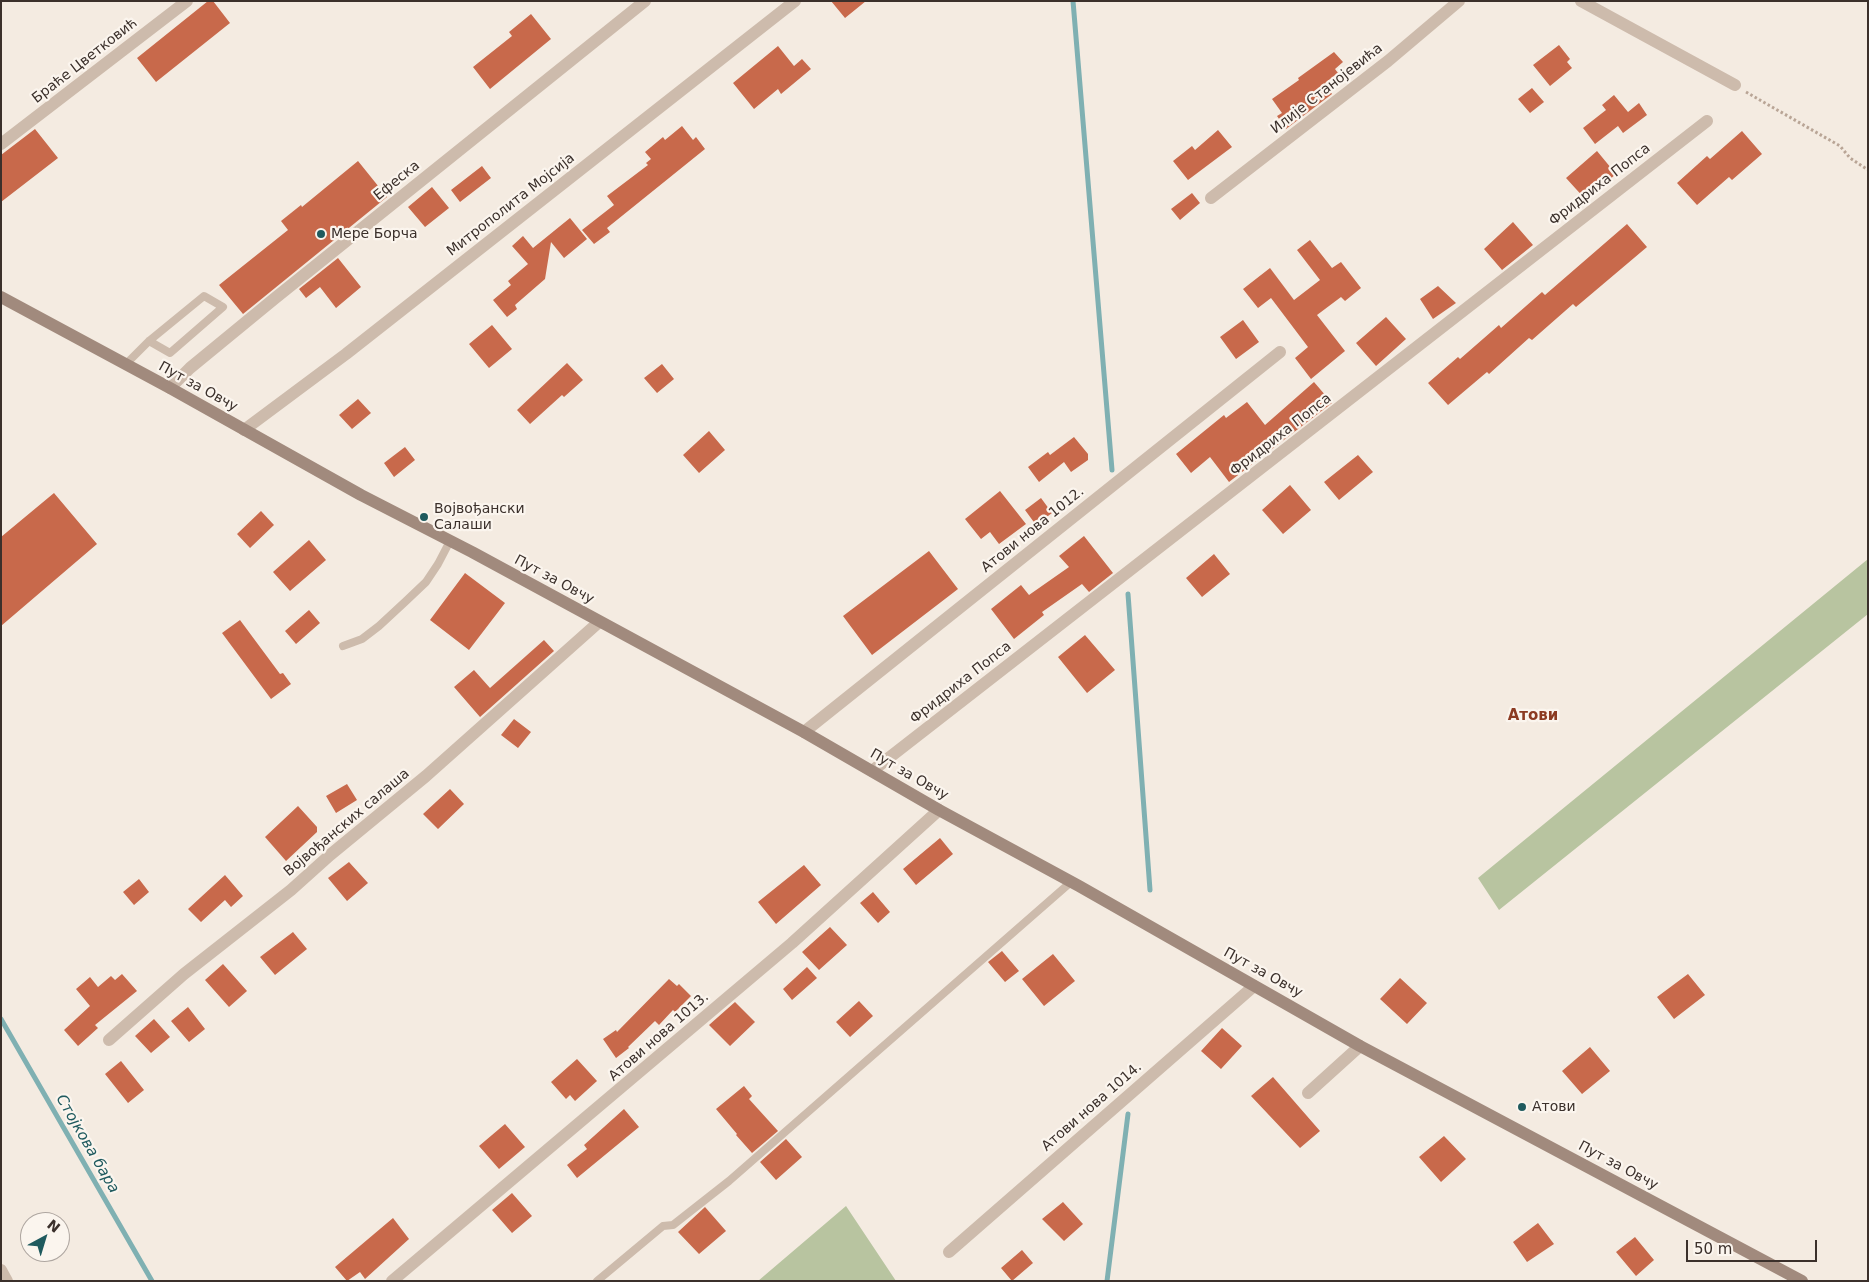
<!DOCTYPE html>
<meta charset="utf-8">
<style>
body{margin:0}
#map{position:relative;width:1869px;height:1282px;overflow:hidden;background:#f4ebe1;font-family:"DejaVu Sans",sans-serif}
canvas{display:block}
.frame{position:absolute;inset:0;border:2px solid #3b302b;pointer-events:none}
.north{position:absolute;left:20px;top:1212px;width:50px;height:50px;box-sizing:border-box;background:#fbf5ee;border:1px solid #aea6a0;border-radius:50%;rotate:39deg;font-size:14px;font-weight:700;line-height:20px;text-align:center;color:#3b302b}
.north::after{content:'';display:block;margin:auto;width:18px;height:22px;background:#1f5a5e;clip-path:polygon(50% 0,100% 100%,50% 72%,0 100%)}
.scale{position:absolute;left:1686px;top:1240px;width:131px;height:22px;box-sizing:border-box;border:2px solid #3b302b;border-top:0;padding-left:6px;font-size:15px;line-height:18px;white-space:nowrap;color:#3b302b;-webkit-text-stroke:4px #fbf5ee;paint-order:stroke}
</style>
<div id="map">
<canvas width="1869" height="1282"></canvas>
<div class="frame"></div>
<div class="north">N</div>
<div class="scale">50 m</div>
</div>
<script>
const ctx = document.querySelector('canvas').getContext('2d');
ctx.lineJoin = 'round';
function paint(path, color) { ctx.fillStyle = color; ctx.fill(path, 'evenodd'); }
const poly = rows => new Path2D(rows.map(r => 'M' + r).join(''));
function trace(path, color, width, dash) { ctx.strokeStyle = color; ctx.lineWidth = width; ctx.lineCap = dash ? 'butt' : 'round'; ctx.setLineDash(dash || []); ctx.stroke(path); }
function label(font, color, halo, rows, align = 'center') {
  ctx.font = font + ' "DejaVu Sans",sans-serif'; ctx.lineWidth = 4.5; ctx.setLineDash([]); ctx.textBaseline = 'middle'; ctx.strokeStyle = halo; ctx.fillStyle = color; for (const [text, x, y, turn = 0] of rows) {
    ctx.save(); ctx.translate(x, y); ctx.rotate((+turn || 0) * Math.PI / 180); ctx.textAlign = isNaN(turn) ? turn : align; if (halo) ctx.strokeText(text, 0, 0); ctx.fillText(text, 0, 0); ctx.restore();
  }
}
paint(poly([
 [1868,559,1868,614,1499,910,1478,878],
 [846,1206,896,1281,758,1281]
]), '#b8c4a0');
trace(poly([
 [1073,1,1112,470],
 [1128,594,1150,890],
 [1,1019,152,1281],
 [1107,1281,1128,1114]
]), '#7fb0b2', 5);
paint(poly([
 [208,1,213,1,230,23,156,82,137,58],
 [831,1,866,1,845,18],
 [531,14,551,39,490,89,473,67,512,36,509,32],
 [1559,45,1570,59,1567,62,1572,68,1550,86,1533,65],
 [778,46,794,66,802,59,811,69,781,94,778,89,754,109,733,83],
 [1334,52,1343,62,1335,69,1338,73,1325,83,1332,94,1286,129,1277,116,1282,113,1272,99,1299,80,1298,78],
 [1532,88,1544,102,1530,113,1518,99],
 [1614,95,1628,112,1639,103,1647,115,1623,133,1618,126,1595,144,1583,128,1606,110,1602,105],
 [682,126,693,140,696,137,705,149,607,228,610,232,594,244,582,230,614,205,607,196,648,165,646,163,651,159,645,152,663,137,665,140],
 [35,129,58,158,1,202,1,155],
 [1218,130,1232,147,1188,180,1173,161,1192,146,1195,150],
 [1742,131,1762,154,1732,180,1729,177,1697,205,1677,183,1707,156,1710,159],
 [1597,151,1616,174,1586,200,1566,178],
 [358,161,387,197,243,314,219,285,288,230,281,221,301,205,302,207],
 [482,166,491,178,460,202,451,190],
 [432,187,449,208,425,227,408,207],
 [1192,193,1200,203,1180,220,1171,209],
 [570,218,587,239,564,258,551,242,545,279,515,305,517,309,507,317,493,300,511,285,508,281,528,264,512,246,523,236,533,248],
 [1513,222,1533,245,1502,270,1484,249],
 [1627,224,1647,247,1576,307,1573,304,1532,340,1529,338,1489,374,1487,372,1448,405,1428,383,1458,357,1460,359,1499,325,1501,328,1542,292,1545,295],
 [1310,240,1332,268,1341,262,1361,288,1345,301,1341,297,1317,315,1345,351,1311,379,1295,358,1308,347,1271,298,1258,308,1243,289,1270,268,1294,300,1320,280,1297,250],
 [338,258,361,287,336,308,320,287,306,298,299,289],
 [1438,286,1456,303,1433,319,1420,299],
 [1386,317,1406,339,1376,366,1356,343],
 [1243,320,1259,342,1236,359,1220,337],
 [492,325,512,349,489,368,469,344],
 [567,363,583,380,564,397,562,395,530,424,517,410],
 [662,364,674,379,657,393,644,378],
 [1314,382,1332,403,1229,482,1210,457,1191,473,1176,454,1224,415,1226,418,1247,402,1265,425],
 [358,399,371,413,352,429,339,415],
 [709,431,725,450,699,473,683,455],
 [1074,437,1088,454,1088,460,1071,472,1064,462,1039,482,1028,467,1048,452,1050,455],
 [405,447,415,460,394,477,384,463],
 [1358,455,1373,472,1339,500,1324,482],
 [1290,485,1311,510,1283,534,1262,510],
 [1000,491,1026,524,999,544,990,532,981,539,965,519],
 [54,493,97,544,1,626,1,537],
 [1041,498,1052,513,1036,525,1025,510],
 [261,511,274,525,250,548,237,534],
 [1084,536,1113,573,1089,592,1082,584,1042,612,1044,615,1014,639,991,609,1021,585,1029,595,1069,567,1059,556],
 [309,540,326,560,290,591,273,572],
 [929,551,958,589,872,655,843,616],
 [1214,554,1230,574,1202,597,1186,578],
 [465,573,505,603,469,650,430,620],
 [309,610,320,623,296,644,285,631],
 [240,620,280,674,283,673,291,684,271,699,222,633],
 [1085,635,1115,670,1087,693,1058,657],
 [544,640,554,651,480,717,454,687,474,670,490,688],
 [514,719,531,732,518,748,501,735],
 [347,784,357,800,336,813,326,796],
 [450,789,464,804,438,829,423,814],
 [298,806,317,827,317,832,286,861,265,837],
 [940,838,953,854,916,885,903,869],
 [349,862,368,883,347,901,328,878],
 [804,865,821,885,776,924,758,902],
 [225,875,243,896,231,907,225,900,201,922,188,909],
 [139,879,149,892,134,905,123,892],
 [873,892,890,912,878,923,860,903],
 [830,927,847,945,819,970,802,952],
 [293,932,307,949,275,975,260,957],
 [1002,951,1019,971,1005,982,988,962],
 [1053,954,1075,981,1044,1006,1022,979],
 [223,964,247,991,229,1007,205,980],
 [807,967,817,978,792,1000,783,989],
 [122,974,137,991,95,1025,98,1028,78,1046,64,1030,90,1006,76,989,90,977,98,987,111,976,115,980],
 [1688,974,1705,995,1674,1019,1657,997],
 [1400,978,1427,1003,1407,1024,1380,999],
 [669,979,677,986,679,984,691,996,675,1012,673,1010,659,1025,655,1021,628,1047,629,1048,616,1058,603,1039,616,1030,617,1032],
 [859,1001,873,1016,850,1037,836,1022],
 [735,1002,755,1022,730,1046,709,1025],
 [188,1007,205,1029,189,1042,171,1021],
 [154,1019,170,1037,151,1053,135,1036],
 [1222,1028,1242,1046,1221,1069,1201,1051],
 [1590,1047,1610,1071,1582,1094,1562,1071],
 [577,1059,597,1081,575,1101,570,1095,566,1099,551,1082],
 [121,1061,144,1090,128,1103,105,1074],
 [1273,1077,1320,1131,1300,1148,1251,1096],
 [744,1086,752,1096,749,1099,778,1131,752,1153,736,1135,737,1134,716,1109],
 [624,1109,639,1127,577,1178,567,1165,587,1149,584,1145],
 [505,1124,525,1147,499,1169,479,1146],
 [1444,1136,1466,1159,1441,1182,1419,1157],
 [786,1139,802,1157,776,1180,760,1162],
 [512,1193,532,1216,512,1233,492,1210],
 [1063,1202,1083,1224,1064,1241,1042,1219],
 [705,1207,726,1231,699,1254,678,1232],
 [393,1218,409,1239,365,1279,360,1272,347,1281,335,1267],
 [1538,1223,1554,1244,1527,1262,1513,1242],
 [1635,1237,1654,1260,1636,1276,1616,1252],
 [1022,1250,1033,1263,1012,1281,1001,1268]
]), '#c8694b');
trace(poly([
 [1746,92,1840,146,1850,158,1868,170]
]), '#b9a596', 3, [2.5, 2.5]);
trace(poly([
 [126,364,149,341,204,296,223,307,170,353,149,341],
 [343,646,362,639,379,626,406,601,426,582,438,564,450,541],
 [597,1281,663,1226,673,1225,729,1181,1071,882]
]), '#cdbbac', 8);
trace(poly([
 [1581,1,1735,85],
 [1,144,187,1],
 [1211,198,1388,61,1459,1],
 [170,388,190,368,274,299,645,1],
 [244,430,346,354,795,1],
 [804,732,1280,352],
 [872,771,1707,121],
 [109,1040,184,974,291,890,330,855,426,776,599,622],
 [1308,1093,1360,1046],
 [949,1252,1254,986],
 [1,1270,7,1281],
 [392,1281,792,943,939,810]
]), '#cdbbac', 12);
trace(poly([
 [1,297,170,388,361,495,472,552,804,732,939,810,1079,886,1360,1046,1802,1281]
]), '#a18a7d', 12);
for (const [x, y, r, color] of [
 [321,234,5,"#1f5a5e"],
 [424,517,5,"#1f5a5e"],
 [1522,1107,5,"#1f5a5e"]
]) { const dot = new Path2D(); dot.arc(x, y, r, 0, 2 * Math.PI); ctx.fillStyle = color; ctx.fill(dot); trace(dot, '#fbf5ee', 2); }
label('14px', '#3b302b', '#fbf5ee', [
 ["Браће Цветковић",85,61,-38],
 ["Илије Станојевића",1327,89,-38],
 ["Ефеска",397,181,-39],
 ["Фридриха Попса",1600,185,-38],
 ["Митрополита Мојсија",511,205,-38],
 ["Пут за Овчу",198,387,29],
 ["Фридриха Попса",1281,435,-38],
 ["Атови нова 1012.",1033,530,-39],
 ["Пут за Овчу",554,580,28],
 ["Фридриха Попса",961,683,-38],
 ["Пут за Овчу",909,775,30],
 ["Војвођанских салаша",347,823,-40],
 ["Пут за Овчу",1263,973,29],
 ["Атови нова 1013.",659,1037,-41],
 ["Атови нова 1014.",1092,1107,-41],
 ["Пут за Овчу",1618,1166,28]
]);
label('14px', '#3b302b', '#fbf5ee', [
 ["Мере Борча",331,234],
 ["Војвођански",434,509],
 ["Салаши",434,525],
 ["Атови",1532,1107]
], 'left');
label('bold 15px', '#8c3b22', '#fbf5ee', [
 ["Атови",1533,716]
]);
label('italic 15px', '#1f5a5e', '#fbf5ee', [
 ["Стојкова бара",87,1144,60]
]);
</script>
